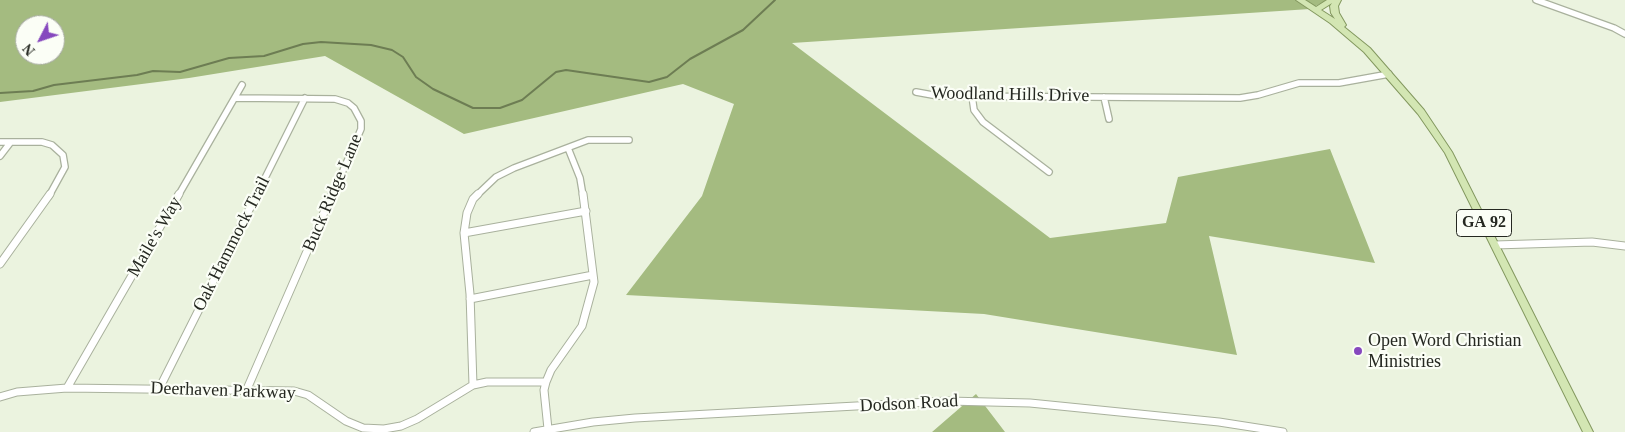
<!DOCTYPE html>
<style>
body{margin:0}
#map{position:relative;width:1625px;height:432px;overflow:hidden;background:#ebf3df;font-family:Georgia,serif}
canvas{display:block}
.north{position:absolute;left:15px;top:15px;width:50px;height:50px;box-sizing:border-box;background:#fbfef6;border:1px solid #a5a8a1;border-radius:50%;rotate:229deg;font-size:14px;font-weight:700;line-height:20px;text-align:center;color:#252821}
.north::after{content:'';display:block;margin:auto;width:18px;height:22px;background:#8648be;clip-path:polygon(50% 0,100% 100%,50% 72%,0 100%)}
</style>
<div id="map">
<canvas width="1625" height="432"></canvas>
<div class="north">N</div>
</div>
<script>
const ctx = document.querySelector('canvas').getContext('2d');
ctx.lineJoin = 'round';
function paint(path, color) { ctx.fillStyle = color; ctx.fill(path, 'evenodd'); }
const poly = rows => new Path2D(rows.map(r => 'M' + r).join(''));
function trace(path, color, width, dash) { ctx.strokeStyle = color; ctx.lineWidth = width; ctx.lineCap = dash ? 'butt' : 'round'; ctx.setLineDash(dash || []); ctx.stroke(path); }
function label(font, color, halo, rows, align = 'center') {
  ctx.font = font + ' Georgia,serif'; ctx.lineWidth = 4.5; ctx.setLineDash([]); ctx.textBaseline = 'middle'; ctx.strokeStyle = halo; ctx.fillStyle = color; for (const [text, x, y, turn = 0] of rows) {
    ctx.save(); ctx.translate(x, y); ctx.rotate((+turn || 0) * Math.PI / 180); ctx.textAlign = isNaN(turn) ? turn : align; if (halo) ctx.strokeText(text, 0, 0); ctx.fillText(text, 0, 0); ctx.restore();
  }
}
paint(poly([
 [0,0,1327,0,1310,9,792,43,1050,238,1166,223,1178,177,1330,149,1375,263,1209,236,1237,355,984,314,626,295,702,196,734,104,683,84,464,134,325,56,189,78,0,102],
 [25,25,55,25,55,55,25,55],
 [976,394,1005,432,932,432]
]), '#a4bb80');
trace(poly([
 [0,93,33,91,54,85,137,75,153,71,180,72,229,58,264,56,303,44,321,42,371,45,392,50,403,57,416,77,433,89,473,108,500,108,522,100,556,72,566,70,649,82,667,77,690,59,743,30,775,0]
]), '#6d7d53', 2);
const minorFar1 = poly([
 [1536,0,1614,28,1625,34],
 [916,92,938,96,1240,98,1258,95,1299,83,1339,83,1389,74],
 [972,96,974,110,983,122,1049,172],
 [1104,97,1109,119],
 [236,98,335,99,348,103,354,108,361,121,361,129,332,196],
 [0,142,42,142,52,145,63,155,65,167,49,196],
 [568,148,580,178,583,196],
 [0,156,10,143],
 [178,196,242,85],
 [256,196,305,98],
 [476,196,496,177,514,168,588,140,629,140]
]);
const minor = poly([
 [464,233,586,211],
 [1495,245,1592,242,1625,246],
 [0,264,50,194],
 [470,299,593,275],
 [473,385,470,294,464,233,467,213,473,199,478,194],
 [67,388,179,194],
 [159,389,257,194],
 [247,389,332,194],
 [0,397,17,392,67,388,294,391,308,395,346,421,363,428,384,429,401,426,417,419,473,385,487,382,546,382],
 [548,429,544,390,546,382,551,370,582,326,594,282,583,194],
 [534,432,593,422,635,418,948,401,1030,403,1219,422,1283,432]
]);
const major = poly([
 [1296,0,1305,0,1316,7,1327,0,1341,0,1338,6,1339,13,1346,25,1344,27,1370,48,1424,110,1452,152,1593,432,1583,432,1445,153,1418,114,1364,52,1330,23,1296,0],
 [1332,3,1330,6,1331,13,1335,19,1321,10,1332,3]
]);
trace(minorFar1, '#a9b19d', 8);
trace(minor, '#a9b19d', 9);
trace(major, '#83985f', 2);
trace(minorFar1, '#fff', 5.5);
trace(minor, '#fff', 7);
paint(major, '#d3e6b3');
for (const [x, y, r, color] of [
 [1358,351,5,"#8648be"]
]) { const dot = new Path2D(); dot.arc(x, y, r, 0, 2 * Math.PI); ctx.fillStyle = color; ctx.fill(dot); trace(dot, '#fbfef6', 2); }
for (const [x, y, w] of [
 [1484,223,55]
]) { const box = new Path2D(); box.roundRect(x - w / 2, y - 13.5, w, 27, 4); ctx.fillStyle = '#fbfef6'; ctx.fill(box); trace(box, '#252821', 1); }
label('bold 16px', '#252821', null, [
 ["GA 92",1484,223]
]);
label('18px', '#252821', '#fbfef6', [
 ["Woodland Hills Drive",1010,95,1],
 ["Buck Ridge Lane",333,193,-67],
 ["Maile's Way",155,237,-60],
 ["Oak Hammock Trail",232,244,-63],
 ["Deerhaven Parkway",223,391,2],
 ["Dodson Road",909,404,-3]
]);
label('18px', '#252821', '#fbfef6', [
 ["Open Word Christian",1368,341],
 ["Ministries",1368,362]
], 'left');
</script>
